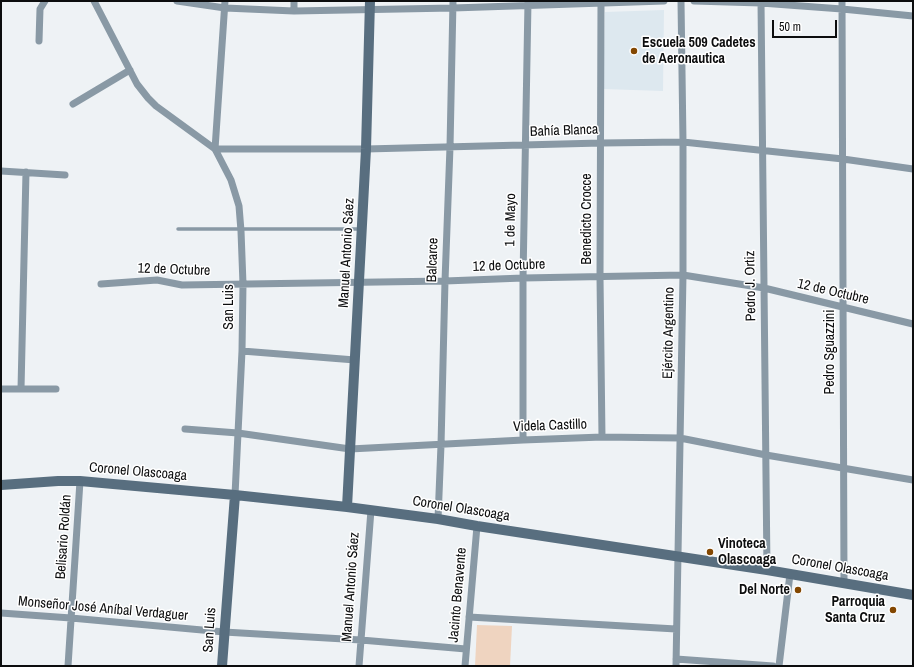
<!DOCTYPE html>
<meta charset="utf-8">
<style>
body{margin:0}
#map{position:relative;width:914px;height:667px;overflow:hidden;background:#eef2f5;font-family:"Archivo Narrow",sans-serif}
canvas{display:block}
.frame{position:absolute;inset:0;border:2px solid #0c0d0e;pointer-events:none}
.scale{position:absolute;left:772px;top:20px;width:65px;height:18px;box-sizing:border-box;border:2px solid #0c0d0e;border-top:0;padding-left:5px;font-size:12px;line-height:14px;white-space:nowrap;color:#0c0d0e;-webkit-text-stroke:3px #fff;paint-order:stroke}
</style>
<div id="map">
<canvas width="914" height="667"></canvas>
<div class="frame"></div>
<div class="scale">50 m</div>
</div>
<script>
const ctx = document.querySelector('canvas').getContext('2d');
ctx.lineJoin = 'round';
function paint(path, color) { ctx.fillStyle = color; ctx.fill(path, 'evenodd'); }
const poly = rows => new Path2D(rows.map(r => 'M' + r).join(''));
function trace(path, color, width, dash) { ctx.strokeStyle = color; ctx.lineWidth = width; ctx.lineCap = dash ? 'butt' : 'round'; ctx.setLineDash(dash || []); ctx.stroke(path); }
function label(font, color, halo, rows, align = 'center') {
  ctx.font = font + ' "Archivo Narrow",sans-serif'; ctx.lineWidth = 3; ctx.setLineDash([]); ctx.textBaseline = 'middle'; ctx.strokeStyle = halo; ctx.fillStyle = color; for (const [text, x, y, turn = 0] of rows) {
    ctx.save(); ctx.translate(x, y); ctx.rotate((+turn || 0) * Math.PI / 180); ctx.textAlign = isNaN(turn) ? turn : align; if (halo) ctx.strokeText(text, 0, 0); ctx.fillText(text, 0, 0); ctx.restore();
  }
}
paint(poly([
 [664,10,663,91,603,89,605,12]
]), '#dde8ef');
paint(poly([
 [477,625,512,626,510,666,475,666]
]), '#efd4c0');
trace(poly([
 [178,229,361,229]
]), '#8999a5', 3.5);
trace(poly([
 [94,1,137,84,148,98,156,106,215,149,231,180,239,206,241,231,243,284,242,351,238,433,235,495],
 [177,1,225,8,294,11,453,8,664,1],
 [601,1,600,277,602,437],
 [694,1,761,3,842,9,913,16],
 [761,1,767,570],
 [842,1,844,583],
 [294,11,294,1],
 [39,41,40,9,45,1],
 [73,104,130,70],
 [215,149,366,149,601,143,683,142,843,159,913,169],
 [215,149,225,1],
 [1,171,65,175],
 [101,284,157,280,182,285,445,281,523,278,683,275,764,288,913,324],
 [242,351,355,360],
 [1,389,56,389],
 [21,389,26,172],
 [185,429,238,433,350,449,523,440,602,437,680,438,766,455,913,480],
 [523,440,523,278,528,2],
 [438,519,441,445,445,281,450,147,453,1],
 [1,613,71,618,224,632,361,640,466,649],
 [469,617,676,629],
 [676,659,773,666],
 [68,666,80,481],
 [359,666,371,510],
 [465,666,477,526],
 [676,666,683,275,683,142,681,1],
 [779,666,790,574]
]), '#8999a5', 7);
trace(poly([
 [1,485,58,481,80,481,235,495,347,507,438,519,477,526,767,570,913,595],
 [347,507,366,149,370,1],
 [222,666,235,495]
]), '#586e7f', 10);
for (const [x, y, r, color] of [
 [634,51,4,"#834701"],
 [710,552,4,"#834701"],
 [798,590,4,"#834701"],
 [893,610,4,"#834701"]
]) { const dot = new Path2D(); dot.arc(x, y, r, 0, 2 * Math.PI); ctx.fillStyle = color; ctx.fill(dot); trace(dot, '#fff', 1.5); }
label('bold 14px', '#0c0d0e', '#fff', [
 ["Escuela 509 Cadetes",642,43],
 ["de Aeronautica",642,59],
 ["Vinoteca",718,544],
 ["Olascoaga",718,560],
 ["Del Norte",790,590,"right"],
 ["Parroquia",885,602,"right"],
 ["Santa Cruz",885,618,"right"]
], 'left');
label('14px', '#0c0d0e', '#fff', [
 ["Bahía Blanca",564,131,-2],
 ["Benedicto Crocce",587,219,-90],
 ["1 de Mayo",511,220,-89],
 ["Manuel Antonio Sáez",347,253,-87],
 ["Balcarce",433,260,-88],
 ["12 de Octubre",509,266,-2],
 ["12 de Octubre",174,270,2],
 ["Pedro J. Ortiz",751,286,-91],
 ["12 de Octubre",833,292,13],
 ["San Luis",229,307,-90],
 ["Ejército Argentino",669,333,-89],
 ["Pedro Sguazzini",830,352,-90],
 ["Videla Castillo",550,426,-2],
 ["Coronel Olascoaga",138,472,5],
 ["Coronel Olascoaga",461,509,9],
 ["Belisario Roldán",64,537,-86],
 ["Coronel Olascoaga",840,568,10],
 ["Manuel Antonio Sáez",351,587,-86],
 ["Jacinto Benavente",458,595,-85],
 ["Monseñor José Aníbal Verdaguer",103,609,5],
 ["San Luis",210,630,-86]
]);
</script>
